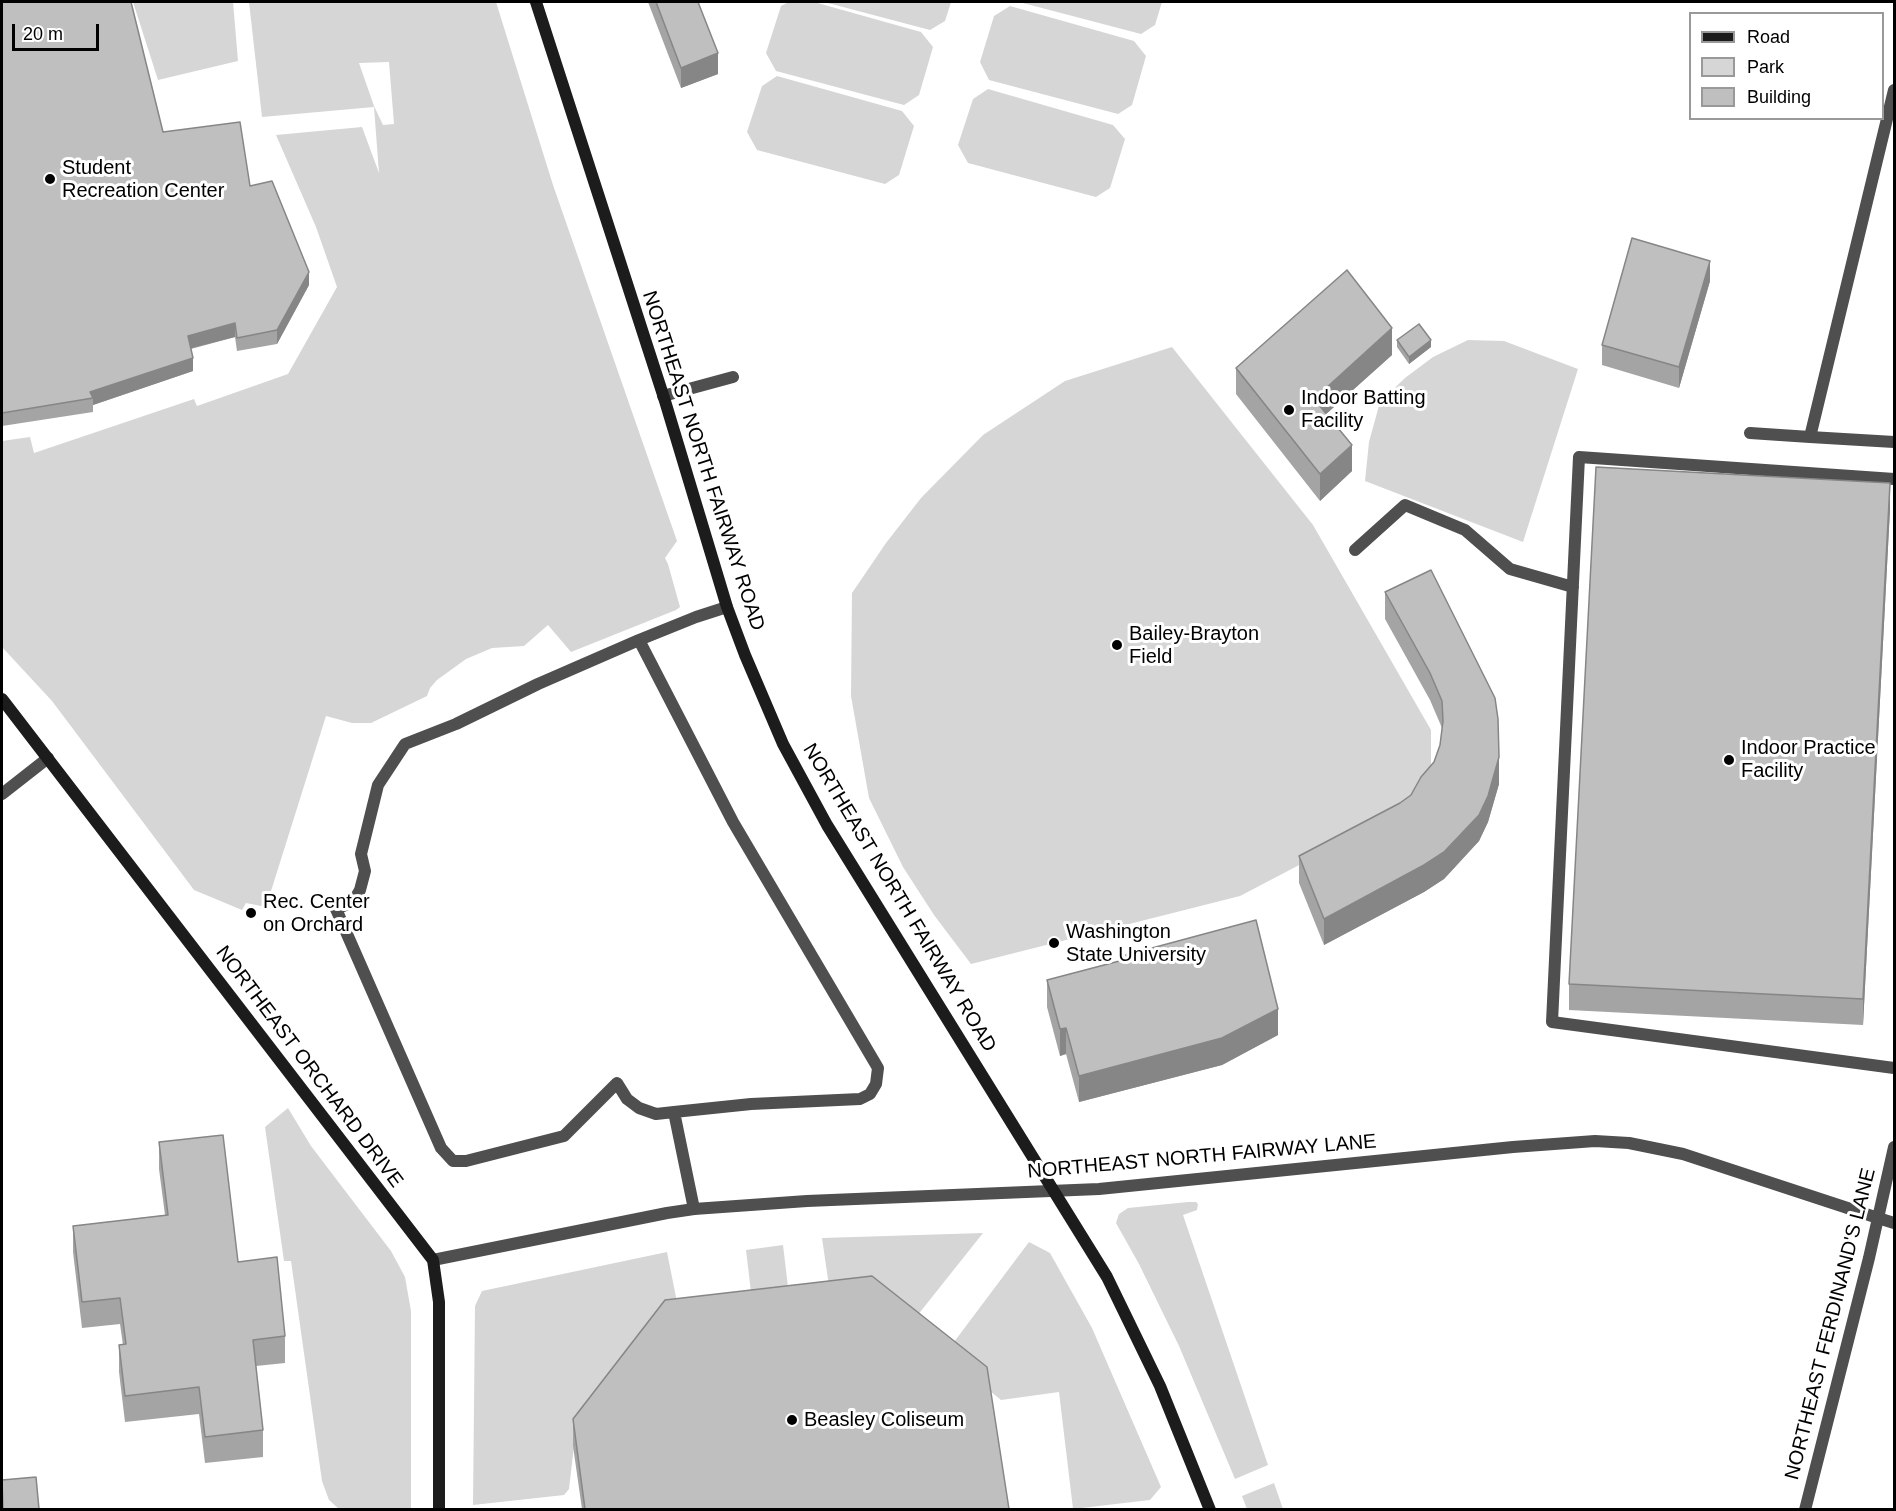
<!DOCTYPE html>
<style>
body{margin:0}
#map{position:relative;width:1896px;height:1511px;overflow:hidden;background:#fff;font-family:Helvetica,sans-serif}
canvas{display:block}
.frame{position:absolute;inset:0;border:3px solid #000;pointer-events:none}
.legend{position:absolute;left:1689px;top:12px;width:195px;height:108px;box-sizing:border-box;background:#fff;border:2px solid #999;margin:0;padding:8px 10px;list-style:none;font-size:18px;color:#000}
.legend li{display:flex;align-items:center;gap:12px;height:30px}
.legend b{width:30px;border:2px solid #999}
.scale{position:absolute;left:12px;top:24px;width:87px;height:27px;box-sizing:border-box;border:3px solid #000;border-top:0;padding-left:8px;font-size:18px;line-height:21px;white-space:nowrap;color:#000;-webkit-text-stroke:4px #fff;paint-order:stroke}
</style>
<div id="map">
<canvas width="1896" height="1511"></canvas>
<div class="frame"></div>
<ul class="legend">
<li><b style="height:8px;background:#1c1c1c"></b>Road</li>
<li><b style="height:16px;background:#d6d6d6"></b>Park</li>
<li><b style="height:16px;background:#bfbfbf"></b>Building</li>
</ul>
<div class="scale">20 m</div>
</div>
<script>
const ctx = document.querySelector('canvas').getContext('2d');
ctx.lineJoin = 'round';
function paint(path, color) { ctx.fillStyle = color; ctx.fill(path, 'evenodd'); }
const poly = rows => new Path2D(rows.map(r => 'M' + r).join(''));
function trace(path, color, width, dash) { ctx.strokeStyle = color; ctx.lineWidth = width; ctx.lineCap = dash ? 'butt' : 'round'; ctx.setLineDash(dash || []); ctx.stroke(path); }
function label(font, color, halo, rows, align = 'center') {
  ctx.font = font + ' Helvetica,sans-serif'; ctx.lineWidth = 6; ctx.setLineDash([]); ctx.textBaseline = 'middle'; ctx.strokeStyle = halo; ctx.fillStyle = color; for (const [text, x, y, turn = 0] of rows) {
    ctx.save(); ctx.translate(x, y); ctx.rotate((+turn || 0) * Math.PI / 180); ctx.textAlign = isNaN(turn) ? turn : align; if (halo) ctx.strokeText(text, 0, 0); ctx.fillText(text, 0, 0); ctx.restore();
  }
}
paint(poly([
 [133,2,233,2,238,61,158,80],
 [249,2,496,2,553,185,677,541,665,558,668,564,680,607,676,610,571,652,548,625,524,646,492,648,466,659,437,680,430,688,427,696,371,723,352,723,326,716,266,907,246,903,242,910,194,890,52,701,2,647,2,441,30,437,34,453,194,399,197,406,288,374,337,287,316,227,276,135,362,127,379,173,374,107,262,117],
 [389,62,394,124,383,125,374,106,359,63],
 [789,2,814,2,921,32,933,47,919,95,904,105,776,71,766,53,781,6],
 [824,2,951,2,945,21,930,30],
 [1019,2,1162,2,1155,25,1141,34],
 [1010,6,1134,41,1146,56,1132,105,1118,114,989,80,980,62,994,16],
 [777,76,902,111,914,126,899,175,885,184,757,150,747,132,762,86],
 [988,89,1113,125,1125,139,1110,188,1096,197,968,163,958,145,973,99],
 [1468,340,1504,341,1578,369,1523,542,1365,481,1369,442,1380,402,1405,378,1433,357],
 [1172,347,1313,525,1431,730,1431,770,1408,808,1240,896,971,964,934,915,903,867,869,798,851,696,852,593,886,543,921,498,983,435,1065,381],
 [288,1108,311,1146,391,1251,405,1277,411,1311,411,1509,339,1509,329,1500,322,1481,291,1261,284,1261,265,1127],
 [1188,1202,1196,1202,1198,1204,1197,1210,1183,1215,1268,1465,1235,1479,1179,1346,1139,1264,1116,1223,1119,1214,1128,1208],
 [983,1233,917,1316,831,1300,822,1238],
 [1029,1242,1050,1253,1092,1328,1161,1487,1150,1500,1073,1509,1059,1392,1001,1400,945,1354],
 [783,1245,790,1304,753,1309,746,1250],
 [667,1252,677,1302,574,1446,569,1489,564,1495,473,1505,475,1306,482,1291],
 [1274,1483,1283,1509,1247,1509,1242,1496]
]), '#d6d6d6');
trace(poly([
 [1894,90,1810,437,1894,442],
 [663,396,733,377],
 [1750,433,1810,437],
 [1894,479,1579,457,1552,1022,1894,1068],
 [1355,550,1405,505,1465,530,1510,569,1573,587],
 [639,640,733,822,878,1068,876,1084,870,1094,860,1099,751,1104,674,1112,694,1209],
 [674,1112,656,1114,639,1108,627,1099,617,1083,564,1136,466,1161,453,1161,441,1148,336,909,353,902,360,890,365,871,361,854,378,785,405,744,456,724,538,684,639,640,696,617,727,607],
 [1878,1218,1894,1223]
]), '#4f4f4f', 12);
trace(poly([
 [2,794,48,758],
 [433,1260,667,1213,694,1209,807,1201,1099,1189,1513,1147,1595,1141,1629,1143,1683,1154,1878,1218],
 [1805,1510,1869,1258,1894,1147]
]), '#4f4f4f', 12);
trace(poly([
 [536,2,665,401,727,607,745,655,783,744,827,825,1107,1277,1160,1386,1210,1510],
 [2,699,433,1260,439,1302,439,1510]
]), '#1c1c1c', 12);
paint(poly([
 [2,2,163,132,250,186,309,285,277,344,237,351,235,337,191,349,193,371,93,405,93,412,2,426],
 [648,2,698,2,718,74,681,88],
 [1710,281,1679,388,1602,365,1602,345],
 [1397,340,1431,347,1409,364,1397,347],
 [1392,355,1326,414,1352,471,1320,501,1236,394,1236,368],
 [1890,509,1863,1025,1569,1010,1569,984],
 [1385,592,1499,784,1488,822,1479,841,1444,879,1424,892,1324,945,1299,883,1299,856,1400,803,1411,795,1434,762,1440,745,1442,728,1430,700,1385,619],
 [1126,955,1278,1035,1222,1065,1079,1102,1066,1054,1060,1056,1047,1007,1047,980,1126,959],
 [159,1142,285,1336,285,1363,256,1366,263,1430,263,1457,205,1463,199,1414,125,1422,119,1372,119,1345,123,1345,120,1324,82,1328,73,1252,73,1226,165,1215,159,1169],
 [573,1419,1009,1509,582,1509,573,1446]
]), '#a4a4a4');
paint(poly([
 [718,53,718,74,681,88,681,68],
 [1710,261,1710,281,1679,388,1679,367],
 [309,272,309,285,277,344,277,330],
 [235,323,235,337,188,349,188,336],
 [1392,328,1392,355,1314,425,1314,399],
 [1431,340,1431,347,1409,364,1409,357],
 [193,358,193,371,93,405,93,398,90,392],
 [1352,445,1352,471,1320,501,1320,474],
 [1890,483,1890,509,1863,1025,1863,999],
 [1499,757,1499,784,1488,822,1479,841,1444,879,1424,892,1324,945,1324,919],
 [1278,1009,1278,1035,1222,1065,1079,1102,1079,1076],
 [1066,1028,1066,1054,1060,1056,1060,1029]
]), '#868686');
const building = poly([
 [2,2,131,2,163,132,240,122,250,186,272,181,309,272,277,330,237,338,235,323,188,336,193,358,90,392,93,398,2,413,2,2],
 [656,2,698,2,718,53,681,68,656,2],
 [1632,238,1710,261,1679,367,1602,345,1632,238],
 [1347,270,1392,328,1314,399,1352,445,1320,474,1236,368,1347,270],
 [1419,324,1431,340,1409,357,1397,340,1419,324],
 [1596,467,1890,483,1863,999,1569,984,1596,467],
 [1431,570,1495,698,1498,719,1499,757,1488,796,1479,815,1444,852,1424,865,1324,919,1299,856,1400,803,1411,795,1421,777,1434,762,1440,745,1443,721,1442,701,1430,673,1385,592,1431,570],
 [1256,920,1278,1009,1222,1038,1079,1076,1066,1028,1060,1029,1047,980,1127,959,1126,955,1256,920],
 [223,1135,238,1262,277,1257,285,1336,253,1340,263,1430,205,1437,199,1387,125,1396,119,1345,126,1344,120,1298,82,1302,73,1226,168,1215,159,1142,223,1135],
 [872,1276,987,1367,1009,1509,585,1509,573,1419,665,1300,872,1276],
 [36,1477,39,1509,3,1509,2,1480,36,1477]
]);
paint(building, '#bfbfbf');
trace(building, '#868686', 1.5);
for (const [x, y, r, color] of [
 [50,179,6,"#000"],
 [1289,410,6,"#000"],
 [1117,645,6,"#000"],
 [1729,760,6,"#000"],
 [251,913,6,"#000"],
 [1054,943,6,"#000"],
 [792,1420,6,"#000"]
]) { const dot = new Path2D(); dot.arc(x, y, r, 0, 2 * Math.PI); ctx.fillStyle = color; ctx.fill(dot); trace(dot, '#fff', 2); }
label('20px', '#000', '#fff', [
 ["Student",62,168],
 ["Recreation Center",62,191],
 ["Indoor Batting",1301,398],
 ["Facility",1301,421],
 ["Bailey-Brayton",1129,634],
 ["Field",1129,657],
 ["Indoor Practice",1741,748],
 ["Facility",1741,771],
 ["Rec. Center",263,902],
 ["on Orchard",263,925],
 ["Washington",1066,932],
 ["State University",1066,955],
 ["Beasley Coliseum",804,1420]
], 'left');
label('20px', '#000', '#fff', [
 ["NORTHEAST NORTH FAIRWAY ROAD",703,461,72],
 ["NORTHEAST NORTH FAIRWAY ROAD",899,898,59],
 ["NORTHEAST ORCHARD DRIVE",309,1067,53],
 ["NORTHEAST NORTH FAIRWAY LANE",1202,1157,-5],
 ["NORTHEAST FERDINAND'S LANE",1831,1324,-76]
]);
</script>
